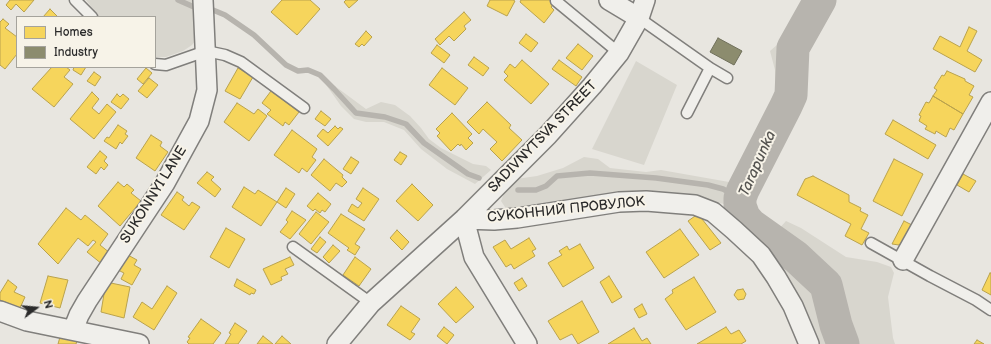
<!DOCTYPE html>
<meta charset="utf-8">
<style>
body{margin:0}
#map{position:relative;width:991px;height:344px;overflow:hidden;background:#e8e6e0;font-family:"Balsamiq Sans",sans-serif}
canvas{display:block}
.legend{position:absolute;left:16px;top:16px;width:140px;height:52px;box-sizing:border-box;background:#f7f3e8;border:1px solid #a5a39c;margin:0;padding:5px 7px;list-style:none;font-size:12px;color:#2b2b2b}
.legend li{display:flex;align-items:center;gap:8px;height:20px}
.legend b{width:20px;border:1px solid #a5a39c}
.north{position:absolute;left:16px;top:288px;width:40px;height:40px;-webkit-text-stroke:3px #f7f3e8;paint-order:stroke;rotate:74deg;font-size:11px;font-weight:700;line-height:16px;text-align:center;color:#2b2b2b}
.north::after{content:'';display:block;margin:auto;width:14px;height:18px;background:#2b2b2b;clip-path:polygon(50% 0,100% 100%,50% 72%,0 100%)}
</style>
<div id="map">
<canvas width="991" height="344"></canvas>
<ul class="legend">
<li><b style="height:11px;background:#f6d55c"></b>Homes</li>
<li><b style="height:11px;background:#8c8c6e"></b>Industry</li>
</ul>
<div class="north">N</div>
</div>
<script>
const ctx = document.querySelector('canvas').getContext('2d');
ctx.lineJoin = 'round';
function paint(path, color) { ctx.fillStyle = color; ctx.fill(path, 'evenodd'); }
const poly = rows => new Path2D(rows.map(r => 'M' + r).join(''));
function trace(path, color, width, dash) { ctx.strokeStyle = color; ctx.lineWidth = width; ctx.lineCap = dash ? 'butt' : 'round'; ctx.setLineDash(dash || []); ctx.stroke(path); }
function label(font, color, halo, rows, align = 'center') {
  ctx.font = font + ' "Balsamiq Sans",sans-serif'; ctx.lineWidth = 4; ctx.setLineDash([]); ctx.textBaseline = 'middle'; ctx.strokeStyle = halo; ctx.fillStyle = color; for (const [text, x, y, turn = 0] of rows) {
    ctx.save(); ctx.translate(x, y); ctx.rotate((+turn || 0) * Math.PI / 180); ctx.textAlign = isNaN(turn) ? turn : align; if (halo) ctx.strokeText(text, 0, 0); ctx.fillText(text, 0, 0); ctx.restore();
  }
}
paint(poly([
 [86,0,196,0,196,40,192,45,183,51,166,57,155,57,155,17,99,17],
 [812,0,835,0,825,17,806,37,799,69,797,107,775,96,775,70,770,51,786,37,804,13],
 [636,61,677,85,644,165,592,149],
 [324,78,366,109,381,102,395,105,410,116,421,128,429,139,441,148,473,164,486,166,491,170,475,184,447,169,421,149,404,130,384,122,366,122,354,119,341,106,322,79],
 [584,157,598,159,610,168,646,172,661,170,729,182,737,189,734,201,728,205,703,199,513,210,505,207,501,201,505,191,516,179,537,176,563,168],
 [786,221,801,228,846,257,877,262,891,267,894,273,888,297,893,338,895,344,819,344,806,313,783,274,784,254,773,246,778,238,777,231]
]), '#d8d6ce');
paint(poly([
 [783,104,793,110,757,169,749,166,769,117]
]), '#b7b4ae');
const homes = poly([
 [10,0,34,0,24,12,16,4,11,10,6,5,10,0],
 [282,0,310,0,320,9,297,35,271,12,282,0],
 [346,0,358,0,349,8,344,2,346,0],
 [490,0,513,0,515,1,507,16,487,6,490,0],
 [521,0,557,0,551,7,554,10,544,23,520,2,521,0],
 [50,9,57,16,56,17,43,17,50,9],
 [464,12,471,20,464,26,466,29,454,41,449,36,440,45,435,39,464,12],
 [3,19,9,24,5,28,17,37,17,54,5,69,0,65,0,22,3,19],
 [969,27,977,31,967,51,982,60,975,72,933,49,940,36,960,47,969,27],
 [366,31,372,37,364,46,362,44,359,47,355,44,366,31],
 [526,34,538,43,531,52,519,43,526,34],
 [578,44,593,56,582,70,566,58,578,44],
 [437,45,450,55,444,63,431,53,437,45],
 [474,57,489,68,483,76,468,65,474,57],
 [522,60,549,84,531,104,504,80,508,76,504,72,510,64,515,68,522,60],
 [559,60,582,77,576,86,552,69,559,60],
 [52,67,66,67,70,70,64,77,73,84,54,107,32,89,52,67],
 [74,67,86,67,81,75,73,70,74,67],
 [146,68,152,73,143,84,137,79,146,68],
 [238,68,253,77,240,99,225,91,238,68],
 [442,68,468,88,455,105,429,85,442,68],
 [947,71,965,79,965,81,974,86,969,95,973,97,963,114,933,96,937,90,934,88,942,75,944,76,947,71],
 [94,72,101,77,95,86,87,81,94,72],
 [149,78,158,85,147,98,138,91,149,78],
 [271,91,299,112,289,125,285,122,283,126,267,114,271,110,262,103,271,91],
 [92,92,99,99,92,108,99,114,107,104,116,112,94,139,70,119,92,92],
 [117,94,120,97,123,94,129,99,121,109,111,102,117,94],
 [933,96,963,114,954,130,950,128,946,137,936,131,935,134,925,129,927,126,919,121,921,116,919,115,926,102,929,103,933,96],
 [487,102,511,125,509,128,522,140,502,161,490,149,497,142,483,129,479,134,467,122,487,102],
 [237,103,254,114,258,109,267,116,249,141,224,122,237,103],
 [321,111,331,119,325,126,315,119,321,111],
 [452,113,472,134,468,138,473,143,466,150,461,144,460,146,458,144,451,151,437,136,440,133,436,129,452,113],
 [893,120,936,145,928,159,885,134,893,120],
 [118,125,127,131,125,134,128,136,122,144,120,142,116,149,104,141,107,137,109,138,118,125],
 [335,126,338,129,340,127,343,129,328,146,317,136,323,129,328,133,335,126],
 [292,130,317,149,312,157,316,160,307,172,302,168,299,173,274,155,292,130],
 [151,135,162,142,160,146,168,152,155,171,136,158,151,135],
 [100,151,107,157,104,161,108,165,104,170,101,167,96,174,87,167,100,151],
 [400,152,407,156,401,165,394,160,400,152],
 [351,157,359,162,351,174,343,169,351,157],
 [324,159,343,175,342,177,347,182,342,187,336,183,330,191,311,175,324,159],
 [894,159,923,174,902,216,873,201,894,159],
 [207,172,214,177,211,180,221,189,215,197,197,183,207,172],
 [963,174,976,181,969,192,957,185,963,174],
 [813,176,849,195,849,202,861,208,860,211,868,215,861,229,869,233,862,245,845,236,851,224,797,195,805,179,813,176],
 [118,182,124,187,127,184,134,190,131,193,141,201,120,226,98,206,118,182],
 [412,184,433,205,418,221,396,201,412,184],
 [244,187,255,194,258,190,277,202,261,226,232,207,244,187],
 [286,188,295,194,286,208,277,202,286,188],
 [363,188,379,199,364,221,348,211,352,204,358,208,362,203,356,199,363,188],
 [177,192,184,197,182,200,189,206,192,202,200,207,184,230,161,215,177,192],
 [318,193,331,204,325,212,322,210,320,213,315,209,313,211,307,206,318,193],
 [66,208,81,220,85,215,108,234,100,245,110,253,102,264,87,252,96,242,93,240,88,246,78,238,58,264,38,244,66,208],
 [292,211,306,220,290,239,280,232,288,222,286,220,292,211],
 [316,212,329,222,311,244,299,234,316,212],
 [341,214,365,229,355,244,360,247,355,255,347,250,349,248,328,233,341,214],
 [698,214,721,243,710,250,688,221,698,214],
 [904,221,912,225,903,242,899,245,892,244,904,221],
 [226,228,245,239,229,268,210,257,226,228],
 [680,229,699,255,664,278,646,252,680,229],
 [397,230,409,242,402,250,390,238,397,230],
 [320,237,326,242,317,253,311,249,320,237],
 [529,238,536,249,532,251,535,256,514,269,511,264,506,267,493,247,505,240,511,249,529,238],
 [580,244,594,268,563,287,548,263,562,255,559,251,567,246,569,250,580,244],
 [333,245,340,251,329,263,323,257,333,245],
 [126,254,137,260,134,265,141,269,132,285,121,279,124,273,118,270,126,254],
 [290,257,294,265,285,269,288,274,281,277,282,280,271,285,263,269,290,257],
 [355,257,371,269,359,286,343,275,355,257],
 [990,273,991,273,991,295,982,290,990,273],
 [48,276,68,280,60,308,40,303,48,276],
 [609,276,622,297,612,303,600,282,609,276],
 [694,277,716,312,686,330,665,299,673,293,672,290,694,277],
 [522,278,527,286,519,291,514,283,522,278],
 [237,279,256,290,254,294,251,293,250,295,234,286,237,279],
 [8,280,17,287,14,292,25,297,20,308,0,300,0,293,8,280],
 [106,282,130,287,124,318,101,312,106,282],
 [167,286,177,293,154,330,133,317,142,302,152,309,167,286],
 [456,287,474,307,456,323,438,304,456,287],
 [743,289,746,294,744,299,738,300,734,295,737,290,743,289],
 [582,301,599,332,578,344,572,334,560,340,548,321,582,301],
 [642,304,647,314,639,318,634,309,642,304],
 [401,306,420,319,411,332,415,334,410,340,387,325,401,306],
 [201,319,221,333,213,344,189,344,187,342,190,338,188,337,201,319],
 [235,323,247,331,238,344,225,344,231,334,229,333,235,323],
 [444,327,454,335,447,344,437,336,444,327],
 [726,327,731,334,739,330,746,341,741,344,697,344,726,327],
 [634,328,642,341,647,338,651,344,608,344,634,328],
 [263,336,273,344,257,344,263,336],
 [282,336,291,344,275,344,282,336],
 [60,337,77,341,76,344,58,344,60,337],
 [977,340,984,344,974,344,977,340]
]);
paint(homes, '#f6d55c');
trace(homes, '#b9a24d', 1);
const industry = poly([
 [718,38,742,51,734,65,710,52,718,38]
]);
paint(industry, '#8c8c6e');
trace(industry, '#6f6f5a', 1);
trace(poly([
 [178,0,194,7],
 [213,10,225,15,254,35,286,65,298,71,308,70,320,75,334,89,356,113,385,117,406,124,424,143,468,174,479,178],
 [518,190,536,190,546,186,557,176,590,173,656,178,708,185,723,189,740,198]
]), '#b7b4ae', 5.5);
trace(poly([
 [820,0,793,48,791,95,786,106,743,190,740,198,740,206,744,217,751,225,796,257,826,285,836,325,843,344]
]), '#b7b4ae', 33);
const lane = poly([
 [75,0,92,17],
 [556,1,619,53],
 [639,18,710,68,687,113],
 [155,64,166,65,206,51,225,55,241,62,304,108],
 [710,68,727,78],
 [871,243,930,276,976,300,991,310],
 [293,247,371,303]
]);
const street = poly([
 [609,0,639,18],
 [903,260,991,102],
 [0,311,27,321,139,344],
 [73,330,79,315,87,301,165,183,199,121,207,90,203,0],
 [337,344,371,303,464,219,548,135,592,86,619,53,639,18,645,0],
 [527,344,474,257,464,219,494,220,517,218,619,202,646,201,695,205,713,212,734,230,761,255,776,277,793,306,809,344]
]);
trace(lane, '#807f7c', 13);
trace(street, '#807f7c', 22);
trace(lane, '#f0efeb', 10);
trace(street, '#f0efeb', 19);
label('14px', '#2b2b2b', '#f7f3e8', [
 ["SADIVNYTSVA STREET",543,137,-46],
 ["SUKONNYI LANE",154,195,-58],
 ["СУКОННИЙ ПРОВУЛОК",566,210,-6]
]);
label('italic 15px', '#555451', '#f7f3e8', [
 ["Tarapunka",758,164,-66]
]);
</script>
